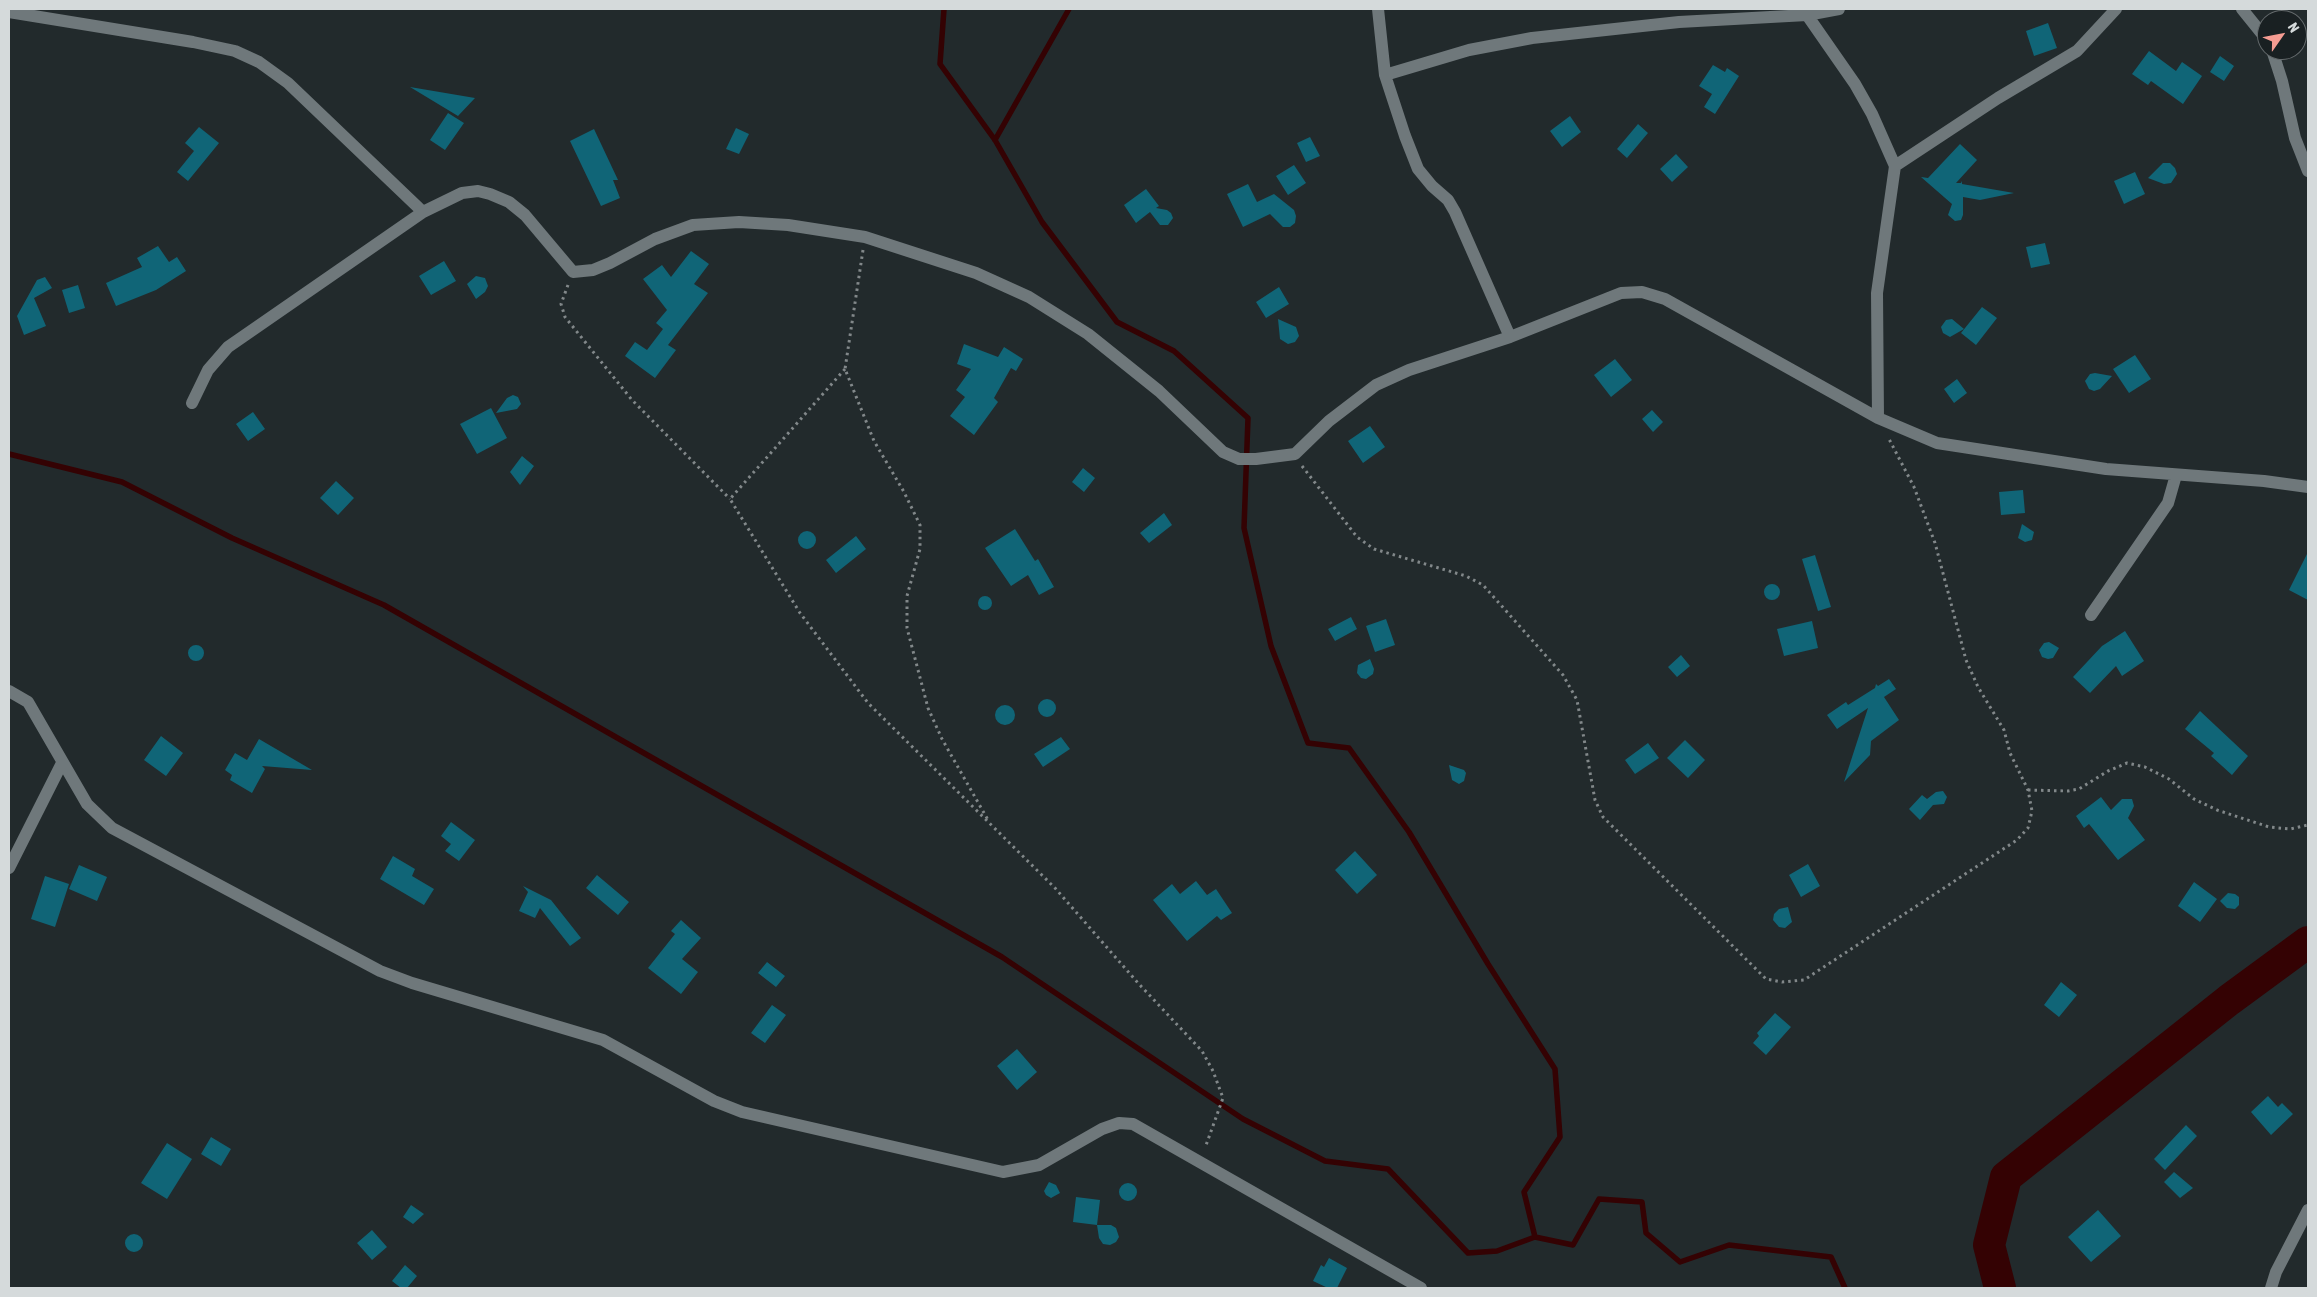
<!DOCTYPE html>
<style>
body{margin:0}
#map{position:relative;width:2317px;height:1297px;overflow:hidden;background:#222a2c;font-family:"Asap Condensed",sans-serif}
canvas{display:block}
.frame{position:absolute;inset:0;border:10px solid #d5dadb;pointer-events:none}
.north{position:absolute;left:2257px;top:10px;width:50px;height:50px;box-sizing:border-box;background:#192022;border:1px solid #646a6c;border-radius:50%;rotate:57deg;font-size:14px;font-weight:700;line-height:20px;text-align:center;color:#d5dadb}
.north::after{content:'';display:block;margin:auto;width:18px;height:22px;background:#f59c92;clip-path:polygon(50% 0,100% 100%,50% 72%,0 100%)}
</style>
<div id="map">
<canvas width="2317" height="1297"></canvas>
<div class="frame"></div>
<div class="north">N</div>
</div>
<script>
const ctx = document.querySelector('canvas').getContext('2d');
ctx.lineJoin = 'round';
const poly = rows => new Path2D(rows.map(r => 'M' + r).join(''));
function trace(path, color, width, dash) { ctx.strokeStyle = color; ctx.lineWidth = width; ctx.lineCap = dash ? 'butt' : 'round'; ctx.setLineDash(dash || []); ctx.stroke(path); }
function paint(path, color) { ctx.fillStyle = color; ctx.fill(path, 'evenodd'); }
trace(poly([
 [944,9,940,64,995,140,1042,222,1117,322,1174,351,1248,418,1244,528,1271,646,1308,743,1349,748,1409,832,1488,964,1555,1069,1560,1137,1524,1192,1535,1237,1573,1245,1599,1199,1642,1202,1646,1233,1680,1262,1729,1245,1831,1257,1845,1288],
 [995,140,1069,9],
 [9,454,122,482,232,538,384,605,1002,957,1243,1119,1325,1161,1388,1169,1468,1253,1497,1251,1535,1237]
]), '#340203', 5.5);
trace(poly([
 [2000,1288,1989,1245,2006,1177,2229,1000,2308,942]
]), '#340203', 32);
paint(poly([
 [2048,23,2057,48,2034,56,2026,31],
 [2149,51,2176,71,2182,62,2202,76,2183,104,2151,81,2148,85,2132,74],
 [2220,56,2234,66,2224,81,2210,72],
 [1713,65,1725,72,1727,68,1739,76,1715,114,1704,107,1712,94,1699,86],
 [410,87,475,98,458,116],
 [448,113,464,123,445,150,430,140],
 [1570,116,1581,132,1562,147,1550,131],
 [1638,124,1648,133,1627,158,1617,149],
 [199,127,219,143,188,181,177,172,194,151,185,143],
 [736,128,749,134,739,154,726,149],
 [594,129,618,180,613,180,620,198,601,206,570,141],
 [1310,137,1320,156,1306,162,1297,143],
 [1960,144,1977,160,1956,183,1961,183,1962,181,1962,184,2014,193,1980,200,1963,197,1963,215,1961,220,1955,221,1948,215,1952,204,1921,177,1928,178],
 [1676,154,1688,167,1672,182,1660,169],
 [2163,163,2170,163,2175,168,2177,174,2171,183,2164,184,2148,178],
 [1294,165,1306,183,1288,195,1276,176],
 [2135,172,2145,194,2124,204,2114,181],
 [1248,184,1257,202,1274,194,1294,210,1296,216,1295,223,1290,227,1283,227,1270,214,1243,227,1227,194],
 [1146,189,1159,206,1156,208,1167,210,1171,213,1173,218,1168,225,1160,225,1150,212,1136,223,1124,205],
 [2045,243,2050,264,2031,268,2026,247],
 [158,246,169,262,177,257,186,271,156,290,116,306,106,283,142,267,137,258],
 [691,251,709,264,694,284,708,293,668,345,676,350,655,378,625,356,635,342,647,350,663,329,656,323,667,310,643,279,662,265,671,277],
 [444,261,456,281,431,295,419,276],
 [476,276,485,278,488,286,485,292,476,299,467,284],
 [45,277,52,288,34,298,46,326,24,335,17,316,37,280],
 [78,285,85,308,69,313,62,290],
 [1279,287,1289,304,1266,318,1256,302],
 [1982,307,1997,318,1976,345,1961,333],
 [1278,319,1296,327,1299,336,1295,342,1288,344,1280,339],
 [1952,319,1964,329,1950,337,1943,333,1941,327,1946,320],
 [964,344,998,357,1004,347,1023,359,1016,371,1011,368,994,398,998,402,974,435,950,416,965,397,956,390,971,369,957,364],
 [2135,355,2151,379,2129,393,2113,369],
 [1615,359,1632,380,1611,397,1594,375],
 [2095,373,2112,376,2100,389,2094,391,2089,389,2085,381,2090,374],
 [1957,379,1967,393,1954,403,1944,389],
 [513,395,518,397,521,404,517,409,496,413,507,398],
 [491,408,507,438,477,454,460,424],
 [1652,410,1663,422,1653,432,1642,419],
 [253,412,265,429,248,441,236,424],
 [1370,426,1385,447,1363,463,1348,441],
 [522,456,534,466,520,485,510,472],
 [1083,468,1095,478,1084,492,1072,482],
 [336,481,354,498,338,515,320,498],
 [2023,490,2025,513,2001,515,1999,492],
 [1164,513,1172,525,1149,543,1140,533],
 [2022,524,2034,532,2032,540,2025,542,2018,538],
 [1015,529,1035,561,1038,559,1054,587,1039,595,1028,575,1011,586,985,548],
 '798 540a9 9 0 1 1 18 0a9 9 0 1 1-18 0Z',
 [856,536,866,549,836,573,826,560],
 [2308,552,2308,600,2289,590],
 [1815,555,1831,607,1818,611,1802,559],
 '1764 592a8 8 0 1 1 16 0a8 8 0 1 1-16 0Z',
 '978 603a7 7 0 1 1 14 0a7 7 0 1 1-14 0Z',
 [1351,617,1357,629,1335,641,1328,629],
 [1386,619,1395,645,1375,652,1366,626],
 [1812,621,1818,648,1784,656,1777,629],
 [2125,631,2144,661,2122,676,2116,666,2090,693,2073,677,2102,646],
 [2049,642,2059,648,2053,658,2048,659,2042,657,2039,650,2044,643],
 '188 653a8 8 0 1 1 16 0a8 8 0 1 1-16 0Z',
 [1681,655,1690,666,1677,677,1668,667],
 [1370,659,1374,669,1373,674,1366,679,1361,678,1357,673,1358,665],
 [1889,679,1896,689,1884,697,1899,720,1871,741,1870,755,1844,782,1868,708,1837,729,1827,715,1846,702,1848,705,1875,688,1876,684,1878,686],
 '1038 708a9 9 0 1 1 18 0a9 9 0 1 1-18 0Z',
 '995 715a10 10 0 1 1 20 0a10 10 0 1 1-20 0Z',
 [2200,711,2248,756,2232,775,2211,756,2214,753,2185,729],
 [161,736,183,753,166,776,144,760],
 [1061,737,1070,749,1043,767,1034,754],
 [259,739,312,770,262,766,265,769,252,793,230,780,232,775,225,770,235,753,247,760],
 [1685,740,1705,760,1688,778,1667,758],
 [1648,743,1659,758,1635,774,1625,760],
 [1449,765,1464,770,1466,773,1464,781,1459,784,1452,780],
 [1943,791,1947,797,1944,804,1933,805,1920,820,1909,809,1922,795,1927,799,1936,792],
 [2101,797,2111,810,2122,799,2132,799,2134,806,2128,818,2145,840,2118,860,2089,824,2084,828,2076,816],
 [451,822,475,840,459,861,445,851,451,844,441,836],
 [1355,851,1377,875,1357,894,1335,870],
 [393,856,415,869,412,876,434,889,424,905,380,879],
 [1808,864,1820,886,1801,897,1789,875],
 [79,865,107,877,97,901,69,889],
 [597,875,629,902,618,915,586,888],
 [45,876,69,884,55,927,31,919],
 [1196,881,1207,895,1216,889,1232,913,1221,920,1217,916,1187,941,1153,900,1172,884,1180,894],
 [2194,882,2217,899,2200,922,2178,906],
 [523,886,551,900,581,938,570,946,540,908,535,918,519,911,528,892],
 [2228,893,2235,894,2239,897,2239,905,2235,909,2227,908,2220,901],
 [1788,907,1792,922,1785,928,1779,927,1773,920,1774,914,1779,909],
 [681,920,701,938,682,959,698,972,681,994,648,968,675,934,671,931],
 [767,962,785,976,776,987,758,973],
 [2061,982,2077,995,2059,1017,2044,1005],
 [772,1005,786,1015,765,1043,751,1033],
 [1775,1013,1791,1027,1766,1055,1753,1043,1759,1036,1757,1033],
 [1017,1049,1037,1072,1017,1090,997,1066],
 [2268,1096,2278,1107,2282,1103,2293,1114,2271,1135,2251,1112],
 [2186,1125,2197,1136,2165,1170,2154,1159],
 [211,1137,231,1149,221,1166,201,1154],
 [167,1143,192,1159,167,1199,141,1183],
 [2174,1172,2193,1188,2180,1198,2164,1182],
 [1049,1182,1056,1185,1060,1193,1051,1198,1046,1195,1044,1191],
 '1119 1192a9 9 0 1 1 18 0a9 9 0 1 1-18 0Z',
 [1076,1197,1100,1200,1097,1225,1073,1222],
 [411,1205,424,1214,413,1224,403,1217],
 [2098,1210,2121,1236,2091,1262,2068,1237],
 [1097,1225,1111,1225,1116,1228,1119,1237,1116,1242,1110,1245,1103,1244,1099,1238],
 [372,1230,387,1247,372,1260,357,1243],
 '125 1243a9 9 0 1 1 18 0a9 9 0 1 1-18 0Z',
 [1329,1258,1347,1268,1337,1288,1328,1288,1313,1281,1321,1265,1324,1267],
 [405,1265,417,1276,407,1288,401,1288,392,1281]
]), '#106577');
trace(poly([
 [863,250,845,369,874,441,904,492,920,525,920,549,907,596,907,628,928,708,942,739,988,820],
 [568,285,561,304,565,317,632,400,730,499],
 [845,369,730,499,800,613,868,703,1055,888,1138,983,1202,1051,1213,1071,1223,1098,1205,1148],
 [1302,466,1357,537,1374,549,1466,576,1483,585,1563,675,1577,700,1595,800,1603,817,1766,979,1782,982,1804,980,2017,840,2028,828,2032,811,2028,790,2010,753,2004,730,1978,687,1966,660,1935,543,1914,487,1889,439],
 [2028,790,2068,791,2079,789,2108,771,2127,763,2145,767,2169,779,2194,799,2217,810,2269,827,2290,829,2308,825]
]), '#82888a', 3, [2.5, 4]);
trace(poly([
 [1378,9,1385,75,1405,136,1418,169,1432,186,1448,200,1455,212,1510,337],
 [2242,9,2267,40],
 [9,12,193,42,235,51,259,62,288,83,423,212],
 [1807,15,1855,84,1872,114,1895,166,1877,293,1878,418],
 [2272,50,2282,81,2295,138,2308,171],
 [1385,75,1469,50,1532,38,1679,22,1807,15,1839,9],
 [1895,166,1998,98,2077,51,2116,9],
 [192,403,208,370,228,347,423,212,462,193,478,191,490,194,509,202,525,215,573,272,593,270,610,263,655,239,693,225,739,222,788,225,865,237,976,273,1029,297,1088,334,1159,391,1223,452,1239,459,1256,459,1295,454,1329,421,1376,385,1409,370,1510,337,1621,293,1642,292,1665,299,1878,418,1937,443,2106,469,2264,481,2308,487],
 [2091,615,2168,503,2176,475],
 [9,691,28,702,87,804,112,828,380,971,412,983,603,1040,714,1101,742,1112,1003,1172,1039,1165,1102,1129,1119,1123,1133,1124,1421,1288],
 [9,868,62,763],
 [2271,1288,2276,1272,2308,1210]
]), '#6f787b', 12);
</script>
